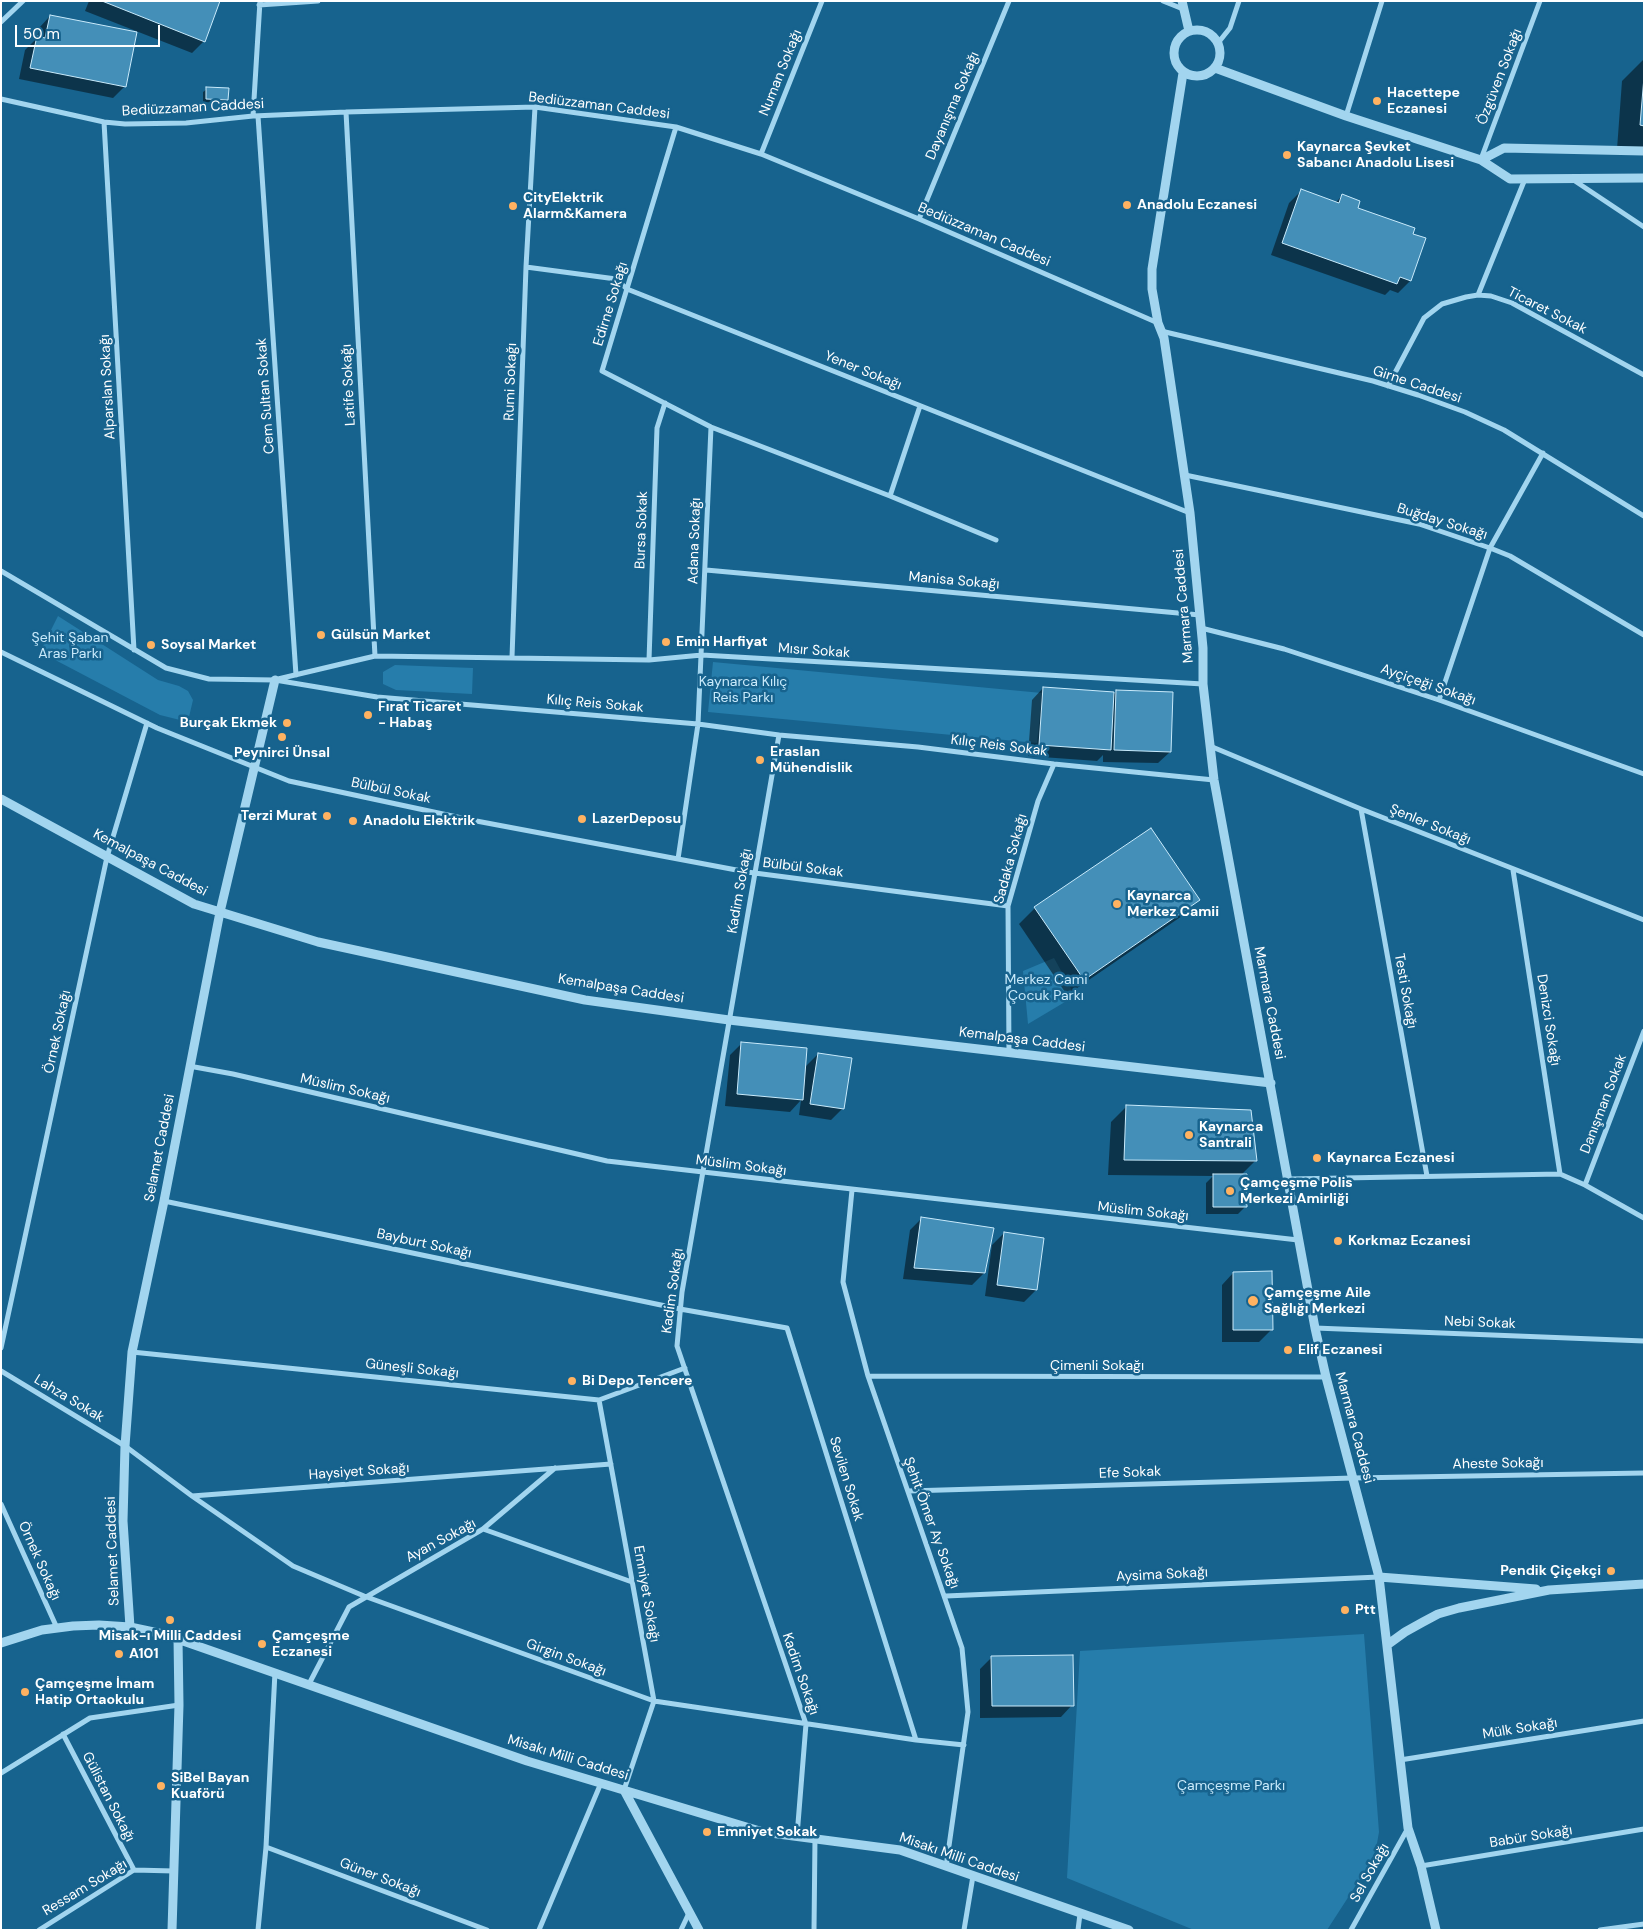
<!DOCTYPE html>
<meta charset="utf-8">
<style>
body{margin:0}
#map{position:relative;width:1645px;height:1931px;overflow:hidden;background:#17638e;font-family:"DM Sans",sans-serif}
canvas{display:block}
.frame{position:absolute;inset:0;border:2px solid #fff;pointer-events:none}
.scale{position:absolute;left:15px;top:25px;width:145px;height:22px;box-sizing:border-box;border:2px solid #fff;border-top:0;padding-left:6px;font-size:15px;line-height:18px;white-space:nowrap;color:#fff;-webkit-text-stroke:4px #17638e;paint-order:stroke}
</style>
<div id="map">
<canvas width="1645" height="1931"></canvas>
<div class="frame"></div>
<div class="scale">50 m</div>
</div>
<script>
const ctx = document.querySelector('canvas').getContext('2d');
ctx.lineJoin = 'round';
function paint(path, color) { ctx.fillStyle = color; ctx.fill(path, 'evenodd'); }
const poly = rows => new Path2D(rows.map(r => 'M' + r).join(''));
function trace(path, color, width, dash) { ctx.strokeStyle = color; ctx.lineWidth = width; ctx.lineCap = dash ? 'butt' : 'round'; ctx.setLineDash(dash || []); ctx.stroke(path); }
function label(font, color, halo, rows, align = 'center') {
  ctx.font = font + ' "DM Sans",sans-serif'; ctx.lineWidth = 5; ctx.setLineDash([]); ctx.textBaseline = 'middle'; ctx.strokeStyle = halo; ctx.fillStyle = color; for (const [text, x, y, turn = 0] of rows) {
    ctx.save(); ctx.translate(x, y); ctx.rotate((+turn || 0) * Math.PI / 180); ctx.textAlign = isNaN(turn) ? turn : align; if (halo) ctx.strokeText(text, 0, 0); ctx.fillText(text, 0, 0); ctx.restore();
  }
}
paint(poly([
 [58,616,158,680,179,686,188,691,193,700,189,717,184,721,160,715,40,652],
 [713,662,1042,693,1037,743,708,712],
 [395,665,473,668,472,694,396,690,383,684,383,672],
 [1054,958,1075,996,1028,1024,1023,971],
 [1364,1634,1379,1832,1376,1849,1371,1862,1327,1930,1194,1930,1067,1878,1080,1651]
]), '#267dab');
paint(poly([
 [89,1,219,1,204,41,192,53,85,11],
 [50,16,125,86,113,98,19,79,25,50,37,38,39,28],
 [1644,59,1644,151,1617,149,1622,81],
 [207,89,227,99,224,103,203,102,203,92],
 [1301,191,1335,203,1342,196,1356,209,1424,239,1410,281,1398,293,1390,290,1385,295,1271,255,1289,203],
 [1043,688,1113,695,1116,692,1170,752,1158,763,1103,762,1103,755,1097,761,1028,756,1032,700],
 [1198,900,1182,916,1067,995,1019,924,1035,908],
 [742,1043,804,1068,818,1054,843,1108,831,1120,799,1115,801,1100,790,1112,725,1106,730,1055],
 [1127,1106,1255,1161,1241,1175,1246,1206,1238,1214,1206,1214,1206,1183,1213,1176,1108,1175,1111,1122],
 [922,1218,984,1273,972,1285,903,1279,910,1230],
 [1004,1233,1036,1290,1024,1302,985,1296,992,1245],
 [1233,1273,1271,1330,1259,1342,1222,1342,1222,1285],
 [992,1657,1072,1705,1061,1717,980,1718,980,1669]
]), '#0007');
const building = poly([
 [102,1,220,1,205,42,102,1],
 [50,15,137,32,126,87,30,68,37,36,45,38,50,15],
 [1644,77,1644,126,1640,125,1644,77],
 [206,87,229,88,228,100,206,99,206,87],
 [1301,189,1339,203,1342,194,1360,201,1358,208,1415,228,1413,234,1426,238,1411,281,1400,277,1397,284,1282,243,1301,189],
 [1043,687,1114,692,1111,750,1039,745,1043,687],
 [1116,690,1173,692,1171,752,1114,750,1116,690],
 [1151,828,1200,900,1084,980,1034,907,1151,828],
 [741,1042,807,1048,803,1100,737,1094,741,1042],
 [818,1053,852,1058,844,1109,810,1104,818,1053],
 [1126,1105,1251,1110,1257,1161,1124,1160,1126,1105],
 [1213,1174,1247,1174,1247,1207,1213,1207,1213,1174],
 [921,1217,994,1228,985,1273,914,1268,921,1217],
 [1004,1232,1044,1238,1037,1290,997,1285,1004,1232],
 [1272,1271,1273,1330,1233,1330,1233,1272,1272,1271],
 [1073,1655,1074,1706,992,1706,991,1656,1073,1655]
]);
paint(building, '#448fb8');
trace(building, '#c9eafb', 1);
trace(poly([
 [1163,1,1183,9],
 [259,5,318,1],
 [1,22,23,1],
 [1218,43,1230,28,1239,1],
 [1,99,104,122,125,124,186,123,253,116,346,112,535,107,676,127,761,154,919,219,1158,323],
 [346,112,375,656],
 [253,116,260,1],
 [258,116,296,675],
 [1346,116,1382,1],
 [104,122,134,650],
 [676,127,602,371,711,427,890,496,996,540],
 [761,154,822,1],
 [1481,159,1540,1],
 [1572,179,1644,227],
 [919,219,1009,1],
 [526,267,616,279,627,289,1190,513],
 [1478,295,1525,179],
 [1161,331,1373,381,1418,395,1465,412,1504,430,1644,516],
 [1388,386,1424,318,1442,304,1466,297,1478,295,1491,296,1512,303,1644,375],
 [1185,475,1419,524,1490,548,1510,556,1644,635],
 [890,496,920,406],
 [706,570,1200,615],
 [1,571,166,668,209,679,275,680,377,697,698,724,779,735,918,747,1054,764,1214,780],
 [1201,628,1284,649,1439,700,1644,774],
 [1,652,157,728,289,781,471,820,747,872,1008,906],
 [512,657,526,267,535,107],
 [649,660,657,428,665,403],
 [278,679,375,656,649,660,702,655,1203,684],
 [1439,700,1490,548,1543,453],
 [779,735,682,1292,677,1346,806,1724,797,1836],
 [1210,746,1361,809,1644,920],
 [1361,809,1427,1176],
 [678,859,698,724,711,427],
 [1513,870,1560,1174],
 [1009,1053,1008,906,1038,801,1054,764],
 [189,1066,233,1074,607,1161,1298,1240],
 [1289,1179,1560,1174,1585,1185,1644,1218],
 [1585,1185,1644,1031],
 [852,1190,843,1282,868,1376,962,1648,968,1712,946,1867],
 [164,1201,680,1309,787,1328,916,1740],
 [1315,1328,1644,1341],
 [1,1348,107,857,147,723],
 [132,1352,599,1400,685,1368],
 [1,1371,125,1446,192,1496,611,1464],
 [868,1376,1326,1377],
 [599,1400,654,1701,624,1790],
 [908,1491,1353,1478,1644,1473],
 [192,1496,293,1566,364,1596,654,1701,916,1740,964,1745],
 [1,1504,57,1628],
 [483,1529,555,1468],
 [946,1596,1379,1577],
 [309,1684,349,1607,483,1529,632,1582],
 [63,1734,134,1870],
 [1400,1760,1644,1721],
 [1,1773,90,1718,179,1705],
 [266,1847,487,1930],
 [1421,1866,1644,1829],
 [39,1930,134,1870,174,1871],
 [258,1930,266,1847,275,1672],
 [539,1930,601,1783],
 [681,1930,689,1913],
 [814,1930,815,1838],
 [964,1930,973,1876],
 [1078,1930,1080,1914],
 [1351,1930,1408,1828],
 [1600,1930,1644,1924]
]), '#a2d5ef', 5);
trace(poly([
 [1182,1,1189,31],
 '1174 53a23 23 0 1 1 46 0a23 23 0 1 1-46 0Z',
 [1215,68,1346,116,1481,160,1510,179,1644,178],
 [1183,73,1152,269,1152,289,1158,323,1164,338,1190,513,1203,648,1203,684,1214,780,1315,1328,1326,1377,1379,1577,1408,1828,1421,1866,1436,1930],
 [1481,160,1504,148,1644,151],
 [1,799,194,904,318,942,585,1000,729,1020,1271,1083],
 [1379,1577,1536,1589],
 [130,1627,123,1521,125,1446,132,1352,164,1201,220,912,275,680],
 [1,1643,42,1630,73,1626,99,1625,130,1627,163,1634,527,1761,763,1832,900,1850,1129,1930],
 [1387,1645,1405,1632,1423,1622,1438,1614,1459,1608,1549,1590,1644,1584],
 [624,1790,699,1930],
 [172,1930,179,1705,178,1639]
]), '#a2d5ef', 9);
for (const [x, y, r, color] of [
 [1377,101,5,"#ffb261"],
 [1287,155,5,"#ffb261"],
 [1127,205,5,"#ffb261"],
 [513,206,5,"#ffb261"],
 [321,635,5,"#ffb261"],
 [666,642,5,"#ffb261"],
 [151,645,5,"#ffb261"],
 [368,715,5,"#ffb261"],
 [287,723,5,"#ffb261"],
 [282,737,5,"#ffb261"],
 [760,760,5,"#ffb261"],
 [327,816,5,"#ffb261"],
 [582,819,5,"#ffb261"],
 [353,821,5,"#ffb261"],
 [1117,904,5,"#ffb261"],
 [1189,1135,5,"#ffb261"],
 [1317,1158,5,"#ffb261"],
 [1230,1191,5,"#ffb261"],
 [1338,1241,5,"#ffb261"],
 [1253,1301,6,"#ffb261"],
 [1288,1350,5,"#ffb261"],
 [572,1381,5,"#ffb261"],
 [1611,1571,5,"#ffb261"],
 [1345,1610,5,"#ffb261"],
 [170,1620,5,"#ffb261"],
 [262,1644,5,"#ffb261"],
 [119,1654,5,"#ffb261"],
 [25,1692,5,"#ffb261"],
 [161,1786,5,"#ffb261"],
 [707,1832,5,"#ffb261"]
]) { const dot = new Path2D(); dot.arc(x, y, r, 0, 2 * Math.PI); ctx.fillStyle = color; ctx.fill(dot); trace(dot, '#17638e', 2); }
label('14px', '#fff', '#17638e', [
 ["Numan Sokağı",781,73,-68],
 ["Özgüven Sokağı",1500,77,-69],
 ["Bediüzzaman Caddesi",599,106,7],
 ["Dayanışma Sokağı",953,106,-67],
 ["Bediüzzaman Caddesi",193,108,-3],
 ["Bediüzzaman Caddesi",984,235,23],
 ["Edirne Sokağı",611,304,-73],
 ["Ticaret Sokak",1547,311,27],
 ["Yener Sokağı",863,371,22],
 ["Rumi Sokağı",511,382,-88],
 ["Latife Sokağı",349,385,-93],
 ["Girne Caddesi",1417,385,18],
 ["Alparslan Sokağı",108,387,-93],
 ["Cem Sultan Sokak",266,396,-94],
 ["Buğday Sokağı",1442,522,17],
 ["Bursa Sokak",642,530,-88],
 ["Adana Sokağı",695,541,-88],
 ["Manisa Sokağı",954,581,5],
 ["Marmara Caddesi",1184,606,-95],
 ["Mısır Sokak",814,651,4],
 ["Ayçiçeği Sokağı",1428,685,19],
 ["Kılıç Reis Sokak",595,704,5],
 ["Kılıç Reis Sokak",999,746,7],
 ["Bülbül Sokak",391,791,12],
 ["Şenler Sokağı",1430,825,22],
 ["Sadaka Sokağı",1011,859,-75],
 ["Kemalpaşa Caddesi",150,863,28],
 ["Bülbül Sokak",803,868,7],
 ["Kadim Sokağı",740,891,-80],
 ["Kemalpaşa Caddesi",621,989,9],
 ["Testi Sokağı",1405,991,80],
 ["Marmara Caddesi",1269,1003,79],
 ["Denizci Sokağı",1548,1020,81],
 ["Örnek Sokağı",58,1032,-78],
 ["Kemalpaşa Caddesi",1022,1040,7],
 ["Müslim Sokağı",345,1089,13],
 ["Danışman Sokak",1604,1104,-69],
 ["Selamet Caddesi",160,1148,-79],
 ["Müslim Sokağı",741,1166,7],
 ["Müslim Sokağı",1143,1212,6],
 ["Bayburt Sokağı",424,1244,12],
 ["Kadim Sokağı",673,1291,-82],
 ["Nebi Sokak",1480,1323,2],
 ["Çimenli Sokağı",1097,1366],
 ["Güneşli Sokağı",412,1369,6],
 ["Lahza Sokak",69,1399,31],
 ["Marmara Caddesi",1354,1428,75],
 ["Aheste Sokağı",1498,1464,-1],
 ["Haysiyet Sokağı",359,1472,-4],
 ["Efe Sokak",1130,1473,-2],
 ["Sevilen Sokak",846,1479,73],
 ["Şehit Ömer Ay Sokağı",931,1523,70],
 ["Ayan Sokağı",441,1541,-28],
 ["Selamet Caddesi",113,1551,-92],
 ["Örnek Sokağı",39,1561,66],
 ["Aysima Sokağı",1162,1575,-3],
 ["Emniyet Sokağı",646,1594,80],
 ["Girgin Sokağı",566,1658,20],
 ["Kadim Sokağı",800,1674,71],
 ["Mülk Sokağı",1520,1729,-9],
 ["Misakı Milli Caddesi",568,1758,17],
 ["Gülistan Sokağı",108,1797,63],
 ["Babür Sokağı",1531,1837,-9],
 ["Misakı Milli Caddesi",959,1858,19],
 ["Sel Sokağı",1370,1873,-61],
 ["Güner Sokağı",380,1878,21],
 ["Ressam Sokağı",85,1888,-31]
]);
label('bold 14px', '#fff', '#17638e', [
 ["Hacettepe",1387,93],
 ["Eczanesi",1387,109],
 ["Kaynarca Şevket",1297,147],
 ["Sabancı Anadolu Lisesi",1297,163],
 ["CityElektrik",523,198],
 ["Alarm&Kamera",523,214],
 ["Anadolu Eczanesi",1137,205],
 ["Gülsün Market",331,635],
 ["Emin Harfiyat",676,642],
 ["Soysal Market",161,645],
 ["Fırat Ticaret",378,707],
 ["- Habaş",378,723],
 ["Burçak Ekmek",277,723,"right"],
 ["Eraslan",770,752],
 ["Mühendislik",770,768],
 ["Peynirci Ünsal",282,753,"center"],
 ["Terzi Murat",317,816,"right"],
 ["LazerDeposu",592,819],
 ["Anadolu Elektrik",363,821],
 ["Kaynarca",1127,896],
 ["Merkez Camii",1127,912],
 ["Kaynarca",1199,1127],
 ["Santrali",1199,1143],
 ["Kaynarca Eczanesi",1327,1158],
 ["Çamçeşme Polis",1240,1183],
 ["Merkezi Amirliği",1240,1199],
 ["Korkmaz Eczanesi",1348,1241],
 ["Çamçeşme Aile",1264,1293],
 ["Sağlığı Merkezi",1264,1309],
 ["Elif Eczanesi",1298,1350],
 ["Bi Depo Tencere",582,1381],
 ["Pendik Çiçekçi",1601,1571,"right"],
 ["Ptt",1355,1610],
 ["Misak-ı Milli Caddesi",170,1636,"center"],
 ["Çamçeşme",272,1636],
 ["Eczanesi",272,1652],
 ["A101",129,1654],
 ["Çamçeşme İmam",35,1684],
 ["Hatip Ortaokulu",35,1700],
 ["SiBel Bayan",171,1778],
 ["Kuaförü",171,1794],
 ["Emniyet Sokak",717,1832]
], 'left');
label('14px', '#c9eafb', '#17638e', [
 ["Şehit Şaban",70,638],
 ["Aras Parkı",70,654],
 ["Kaynarca Kılıç",743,682],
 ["Reis Parkı",743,698],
 ["Merkez Cami",1046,980],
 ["Çocuk Parkı",1046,996],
 ["Çamçeşme Parkı",1231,1786]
]);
</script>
